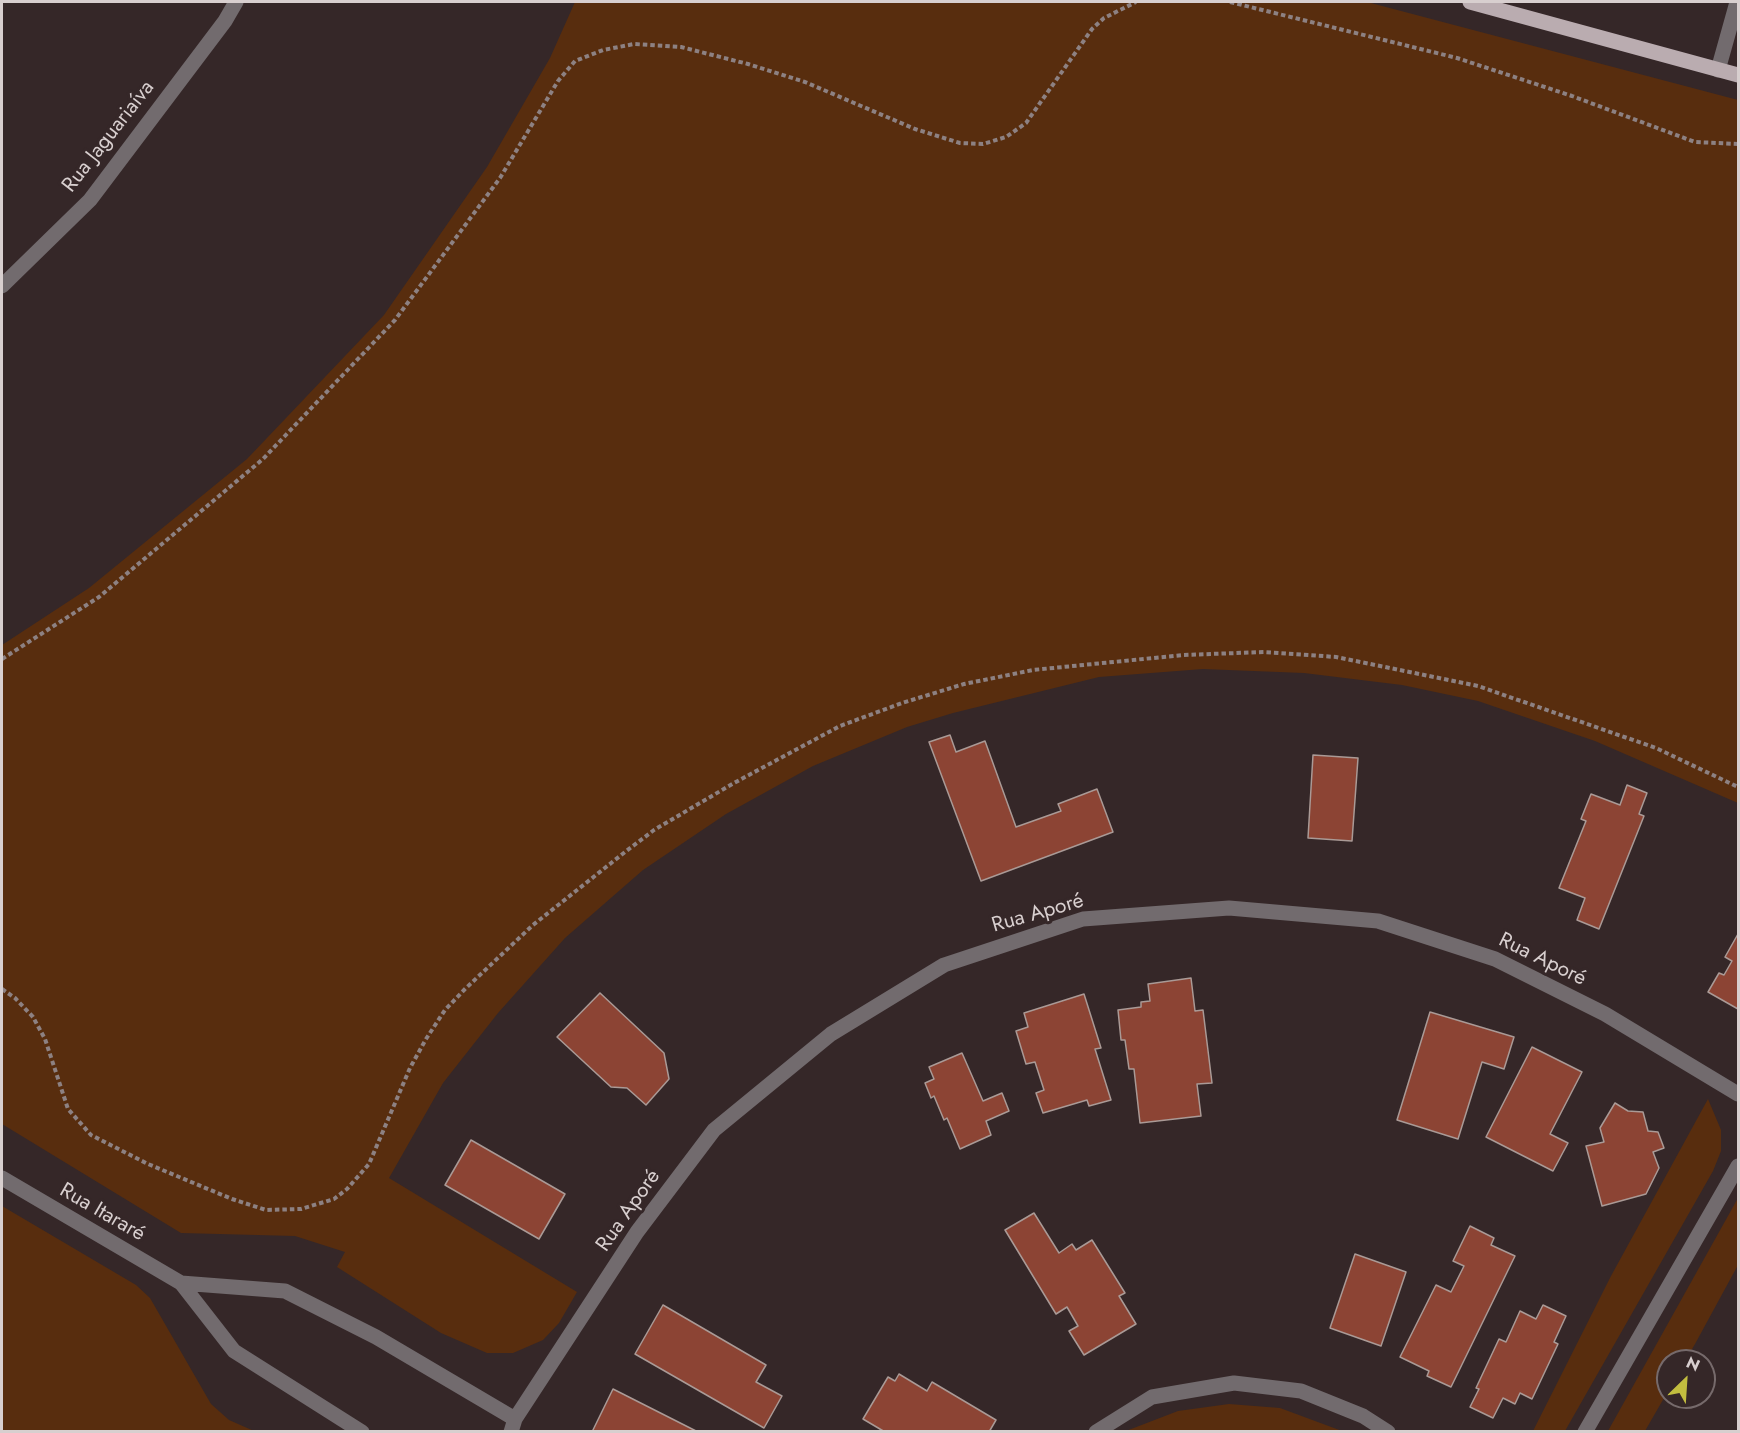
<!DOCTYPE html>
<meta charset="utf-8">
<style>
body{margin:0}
#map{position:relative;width:1740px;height:1433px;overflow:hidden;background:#352728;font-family:Jost,sans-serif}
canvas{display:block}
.frame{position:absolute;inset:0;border:3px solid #d8cfcf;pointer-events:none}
.north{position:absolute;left:1656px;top:1349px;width:60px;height:60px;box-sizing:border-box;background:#352728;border:2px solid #766a6b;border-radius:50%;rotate:25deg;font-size:16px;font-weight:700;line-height:24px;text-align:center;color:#d8cfcf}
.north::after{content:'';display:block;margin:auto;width:21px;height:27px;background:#c2bd3f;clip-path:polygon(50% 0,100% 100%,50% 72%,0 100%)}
</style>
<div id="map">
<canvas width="1740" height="1433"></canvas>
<div class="frame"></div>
<div class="north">N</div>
</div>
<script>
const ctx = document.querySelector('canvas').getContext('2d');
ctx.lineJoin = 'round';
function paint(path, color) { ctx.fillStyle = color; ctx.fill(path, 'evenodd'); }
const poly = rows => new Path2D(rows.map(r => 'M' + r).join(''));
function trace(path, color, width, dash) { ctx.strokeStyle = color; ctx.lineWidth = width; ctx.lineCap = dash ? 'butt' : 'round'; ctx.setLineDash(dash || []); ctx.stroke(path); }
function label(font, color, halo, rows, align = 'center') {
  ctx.font = font + ' Jost,sans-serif'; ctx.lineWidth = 6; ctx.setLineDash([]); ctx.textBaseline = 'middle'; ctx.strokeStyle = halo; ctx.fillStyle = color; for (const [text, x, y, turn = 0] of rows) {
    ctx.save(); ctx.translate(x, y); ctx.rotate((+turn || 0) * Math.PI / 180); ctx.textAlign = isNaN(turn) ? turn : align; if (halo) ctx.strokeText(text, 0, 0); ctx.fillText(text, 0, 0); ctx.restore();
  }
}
paint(poly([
 [575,2,1367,2,1738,100,1738,803,1595,741,1478,701,1402,685,1304,673,1203,669,1099,677,953,713,907,727,813,766,726,814,643,870,565,938,498,1013,443,1083,389,1178,577,1292,559,1323,543,1340,513,1353,487,1353,441,1333,337,1267,345,1252,295,1236,181,1233,2,1124,2,645,89,588,247,459,384,315,487,167,550,58],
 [1708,1099,1721,1130,1721,1151,1713,1171,1565,1431,1533,1431,1611,1276],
 [1738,1198,1738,1265,1695,1344,1685,1361,1668,1361,1668,1391,1645,1431,1608,1431],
 [2,1206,136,1285,150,1298,211,1404,229,1420,254,1431,2,1431],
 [1229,1404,1280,1408,1342,1431,1126,1431,1178,1411]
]), '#582d0e');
const building = poly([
 [950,735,956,752,985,741,1016,827,1061,811,1058,804,1097,789,1113,832,981,881,929,742,950,735],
 [1313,755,1358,758,1352,841,1308,838,1313,755],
 [1627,785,1647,793,1639,814,1644,816,1599,929,1577,920,1585,898,1559,888,1586,821,1581,819,1591,794,1620,805,1627,785],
 [1738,934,1738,1009,1708,992,1719,973,1724,975,1732,961,1725,957,1738,934],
 [1191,978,1195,1011,1203,1010,1212,1083,1197,1084,1201,1116,1140,1123,1134,1069,1129,1069,1125,1040,1121,1040,1118,1010,1141,1007,1141,1002,1150,1001,1148,984,1191,978],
 [600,993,664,1053,669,1079,646,1105,627,1088,611,1087,557,1037,600,993],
 [1084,994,1101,1048,1095,1049,1111,1100,1089,1106,1087,1100,1043,1113,1036,1093,1044,1090,1035,1062,1026,1064,1016,1031,1028,1027,1024,1013,1084,994],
 [1430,1012,1514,1037,1504,1069,1482,1062,1458,1139,1397,1120,1430,1012],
 [1532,1047,1582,1072,1550,1134,1568,1143,1553,1171,1486,1137,1532,1047],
 [962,1053,983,1101,1002,1093,1009,1111,986,1121,991,1135,960,1149,947,1118,944,1120,934,1096,931,1098,925,1083,934,1079,929,1067,962,1053],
 [1615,1103,1628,1111,1643,1112,1648,1131,1658,1132,1664,1148,1653,1152,1659,1168,1646,1194,1602,1206,1586,1146,1604,1142,1600,1128,1615,1103],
 [471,1140,565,1194,539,1239,445,1185,471,1140],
 [1034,1213,1059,1253,1072,1244,1076,1250,1092,1240,1125,1293,1119,1296,1136,1324,1084,1355,1069,1331,1078,1326,1067,1307,1056,1314,1005,1230,1034,1213],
 [1470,1226,1494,1238,1491,1245,1515,1256,1451,1387,1427,1376,1429,1371,1400,1357,1436,1285,1451,1292,1464,1266,1453,1261,1470,1226],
 [1355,1254,1406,1272,1381,1346,1330,1328,1355,1254],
 [663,1305,766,1365,756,1382,782,1396,764,1428,635,1354,663,1305],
 [1543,1305,1566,1316,1554,1342,1558,1344,1532,1399,1520,1393,1515,1404,1503,1398,1493,1418,1470,1407,1479,1389,1476,1388,1499,1339,1506,1342,1520,1311,1536,1319,1543,1305],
 [899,1374,927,1391,932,1382,996,1420,989,1432,885,1432,863,1419,888,1377,895,1381,899,1374],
 [613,1389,698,1432,592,1432,613,1389]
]);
paint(building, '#8c4434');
trace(building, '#aa9a96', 1.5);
trace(poly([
 [1230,2,1457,58,1572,96,1695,142,1738,144],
 [2,659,99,597,263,459,395,320,500,178,558,81,575,61,603,50,634,44,681,47,748,64,805,82,915,129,960,143,983,144,1006,137,1026,123,1092,29,1104,18,1136,2],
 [2,989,15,998,33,1017,45,1039,68,1109,91,1135,148,1164,232,1199,266,1210,301,1209,334,1199,347,1189,369,1164,410,1068,426,1039,445,1010,465,989,533,925,625,852,654,830,734,783,840,726,902,703,964,684,1033,670,1183,655,1264,652,1336,657,1478,686,1656,748,1738,787]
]), '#8d8182', 4, [4.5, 3]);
trace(poly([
 [1718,70,1737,2],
 [2,286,90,200,225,21,236,2],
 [2,1178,181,1283,234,1351,362,1432],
 [181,1283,285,1291,376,1337,515,1419],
 [511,1432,515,1419,637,1232,714,1130,831,1034,944,965,1083,919,1229,908,1378,921,1495,959,1605,1014,1738,1094],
 [1096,1432,1152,1397,1234,1383,1301,1391,1363,1416,1388,1432],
 [1585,1432,1738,1166]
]), '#726b6e', 15);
trace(poly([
 [1470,2,1738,75]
]), '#baacb0', 15);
label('21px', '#d8cfcf', '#352728', [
 ["Rua Jaguariaíva",109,137,-52],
 ["Rua Aporé",1038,914,-16],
 ["Rua Aporé",1542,960,26],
 ["Rua Aporé",629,1211,-55],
 ["Rua Itararé",102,1213,30]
]);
</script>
